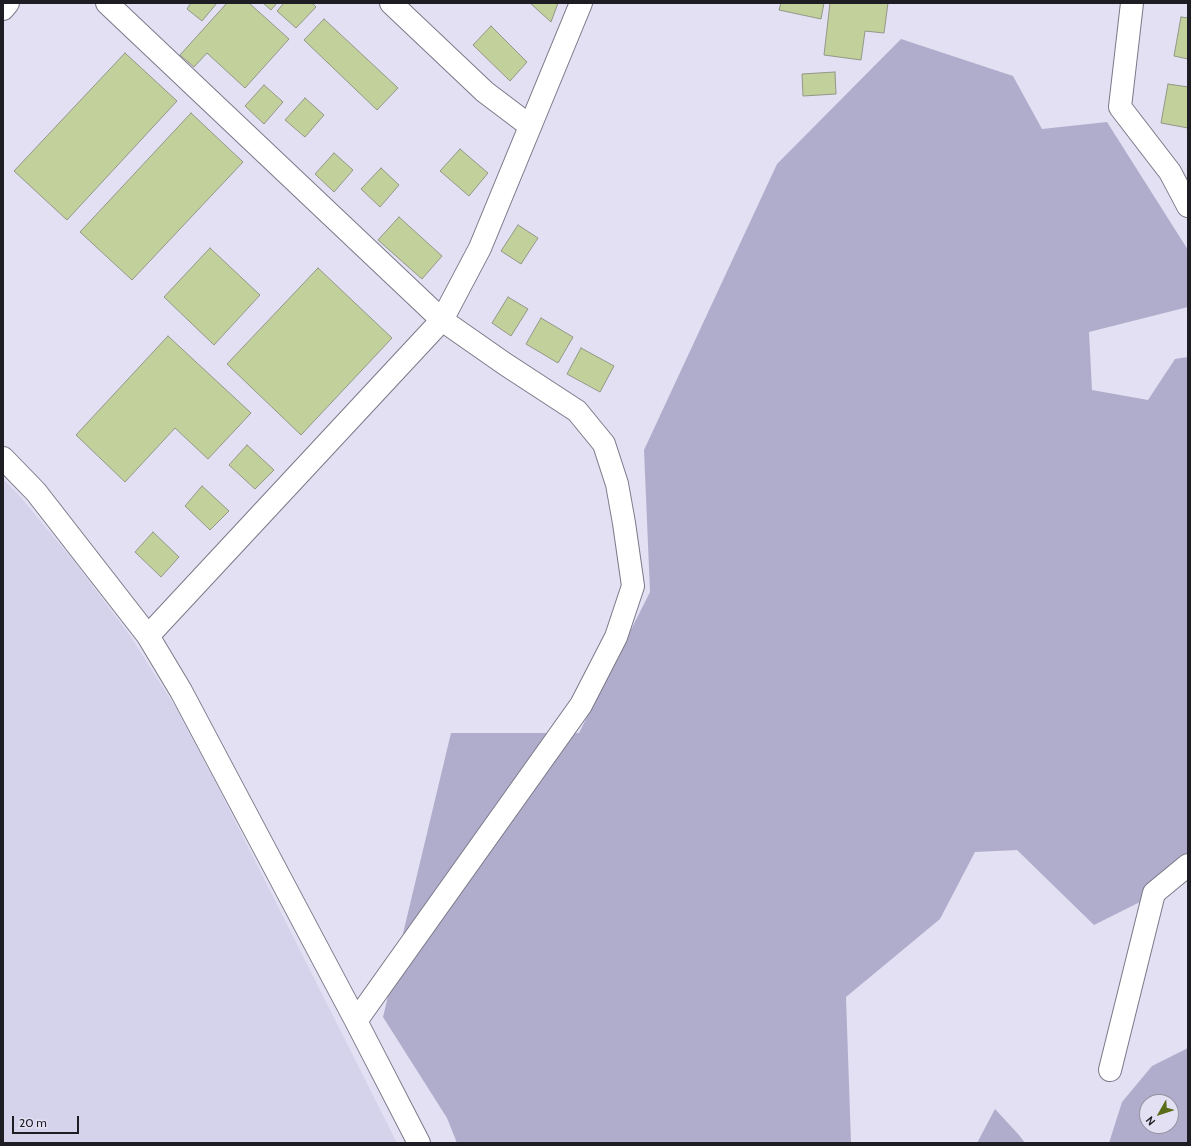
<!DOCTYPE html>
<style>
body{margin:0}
#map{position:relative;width:1191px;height:1146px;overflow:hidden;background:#e2e0f2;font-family:Cabin,sans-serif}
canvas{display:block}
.frame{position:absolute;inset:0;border:4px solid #1e1d24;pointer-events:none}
.north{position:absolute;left:1139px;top:1094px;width:40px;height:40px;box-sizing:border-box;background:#e2e0f2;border:1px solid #9492a0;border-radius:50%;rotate:231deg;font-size:11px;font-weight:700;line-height:16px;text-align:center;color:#1e1d24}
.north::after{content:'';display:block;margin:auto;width:14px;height:18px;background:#5b6c18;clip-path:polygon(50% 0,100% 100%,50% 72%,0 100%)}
.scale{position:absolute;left:12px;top:1116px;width:67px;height:18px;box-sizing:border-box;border:2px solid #1e1d24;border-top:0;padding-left:5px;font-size:12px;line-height:14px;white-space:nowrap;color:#1e1d24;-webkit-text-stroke:3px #e2e0f2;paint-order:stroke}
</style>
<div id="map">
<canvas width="1191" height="1146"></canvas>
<div class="frame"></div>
<div class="north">N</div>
<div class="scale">20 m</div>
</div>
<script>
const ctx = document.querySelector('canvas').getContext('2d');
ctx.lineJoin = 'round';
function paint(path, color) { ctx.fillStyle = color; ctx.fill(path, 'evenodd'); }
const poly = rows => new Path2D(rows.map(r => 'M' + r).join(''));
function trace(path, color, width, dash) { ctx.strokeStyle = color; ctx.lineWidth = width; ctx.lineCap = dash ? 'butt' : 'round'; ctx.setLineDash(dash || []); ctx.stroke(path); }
paint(poly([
 [3,479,18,494,73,560,129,634,176,708,223,797,397,1143,3,1143]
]), '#d5d3ec');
paint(poly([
 [901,39,1013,76,1042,129,1107,122,1188,250,1188,307,1089,332,1092,390,1148,400,1175,359,1188,357,1188,878,1094,925,1017,850,975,852,940,919,846,997,851,1143,457,1143,447,1118,383,1017,451,733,579,733,650,592,644,450,777,164],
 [1188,1048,1188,1143,1109,1143,1122,1102,1152,1066],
 [1147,1102,1171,1102,1171,1126,1147,1126],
 [995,1109,1019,1135,1025,1143,977,1143]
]), '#b0adcc');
const building = poly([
 [191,3,217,3,202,21,187,9,191,3],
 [227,3,249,3,289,39,245,88,207,53,194,67,180,55,227,3],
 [263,3,277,3,271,10,263,3],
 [284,3,312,3,316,7,296,28,277,11,284,3],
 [530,3,558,3,551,22,530,3],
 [781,3,824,3,821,19,779,10,781,3],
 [830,3,888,3,884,33,865,31,861,60,824,55,830,3],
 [1181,17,1188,18,1188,59,1174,56,1181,17],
 [324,19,398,88,377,110,304,40,324,19],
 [491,26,527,62,510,81,473,45,491,26],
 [125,53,177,101,67,220,14,171,125,53],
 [835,72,836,94,803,96,802,74,835,72],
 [1168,84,1188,87,1188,128,1161,123,1168,84],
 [264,85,283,102,264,124,245,106,264,85],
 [305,98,324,115,305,137,285,120,305,98],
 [191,113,243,162,132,280,80,232,191,113],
 [460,149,488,173,469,196,440,171,460,149],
 [334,153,353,170,334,192,315,174,334,153],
 [381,168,399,185,380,207,361,189,381,168],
 [399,217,442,256,422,279,378,240,399,217],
 [518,225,538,238,521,264,501,251,518,225],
 [210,248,260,295,214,345,164,297,210,248],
 [318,268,392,338,301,435,227,364,318,268],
 [508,297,528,309,511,336,492,323,508,297],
 [541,318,573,337,558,363,526,344,541,318],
 [168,336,251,413,208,459,175,428,125,482,76,435,168,336],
 [581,348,614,366,600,392,567,374,581,348],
 [247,445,274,470,255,489,229,465,247,445],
 [202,486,229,511,210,530,185,506,202,486],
 [153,532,179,557,161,577,135,552,153,532]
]);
paint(building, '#c2d09b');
trace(building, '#929787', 1);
const minor = poly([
 [107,3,442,320],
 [391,3,485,92,530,126],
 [1132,3,1120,107,1170,172,1188,206],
 [3,9,8,3],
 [1110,1070,1154,893,1188,865]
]);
const tertiary = poly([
 [3,458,36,492,148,636,181,691,356,1021,419,1143],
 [148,636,442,320,480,248,581,3],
 [356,1021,581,705,616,637,633,586,624,523,617,484,604,444,577,411,505,364,442,320]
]);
trace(minor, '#7b7989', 24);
trace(tertiary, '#7b7989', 24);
trace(minor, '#fff', 22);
trace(tertiary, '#fff', 22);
</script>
